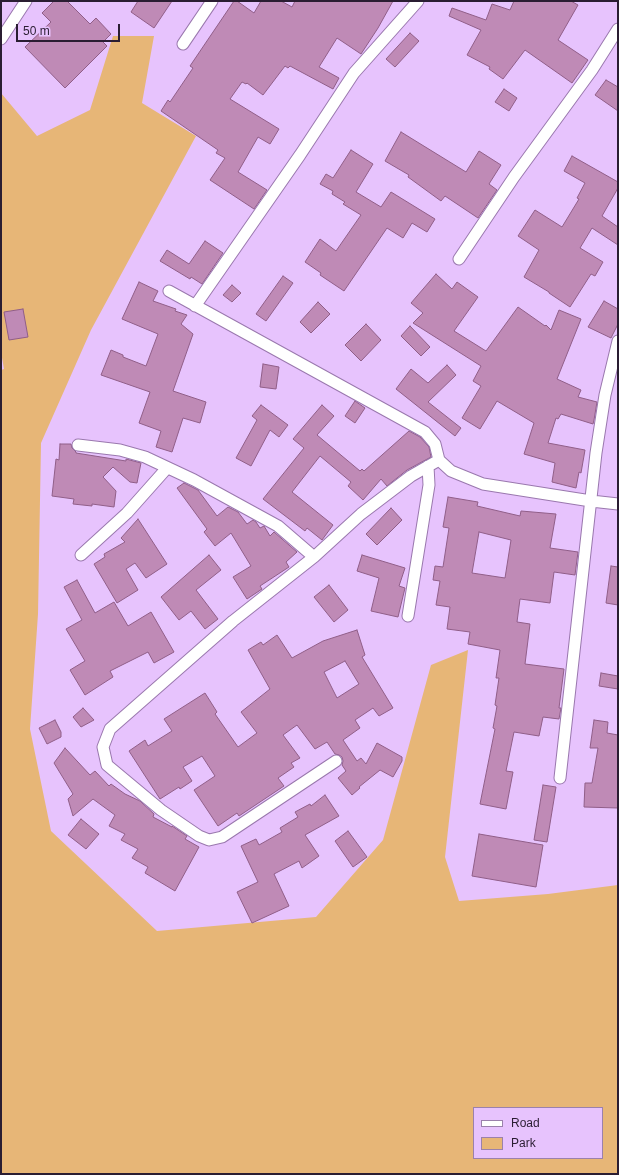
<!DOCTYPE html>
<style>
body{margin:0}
#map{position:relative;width:619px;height:1175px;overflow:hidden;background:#e7c3fd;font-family:Helvetica,sans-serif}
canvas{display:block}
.frame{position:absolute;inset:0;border:2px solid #2a1d32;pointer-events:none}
.legend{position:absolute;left:473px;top:1107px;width:130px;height:52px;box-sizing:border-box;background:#e7c3fd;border:1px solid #9b81ac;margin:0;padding:5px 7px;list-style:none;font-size:12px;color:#2a1d32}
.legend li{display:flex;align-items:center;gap:8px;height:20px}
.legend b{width:20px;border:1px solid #9b81ac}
.scale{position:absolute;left:16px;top:24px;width:104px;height:18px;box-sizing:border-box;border:2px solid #2a1d32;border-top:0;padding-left:5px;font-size:12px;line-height:14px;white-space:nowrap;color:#2a1d32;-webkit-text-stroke:3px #e7c3fd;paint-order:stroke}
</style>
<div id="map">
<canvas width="619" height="1175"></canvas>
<div class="frame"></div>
<ul class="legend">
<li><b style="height:5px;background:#fff"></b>Road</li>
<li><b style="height:11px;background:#e7b677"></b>Park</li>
</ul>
<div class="scale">50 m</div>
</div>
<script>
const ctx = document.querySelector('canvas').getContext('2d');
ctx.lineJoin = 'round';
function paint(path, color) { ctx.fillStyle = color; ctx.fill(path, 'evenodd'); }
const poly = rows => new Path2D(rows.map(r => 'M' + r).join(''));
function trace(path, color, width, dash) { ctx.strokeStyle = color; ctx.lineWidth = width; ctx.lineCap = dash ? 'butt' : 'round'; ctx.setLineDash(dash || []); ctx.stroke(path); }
paint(poly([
 [113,36,154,36,142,103,196,136,91,330,41,443,38,614,30,729,51,831,157,931,316,917,383,840,431,665,468,650,445,857,459,901,548,894,618,885,618,1174,1,1174,1,370,4,369,1,352,1,93,37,136,90,110],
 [474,1108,602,1108,602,1158,474,1158]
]), '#e7b677');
const building = poly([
 [54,1,67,1,90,24,96,18,111,34,103,42,107,46,65,88,25,47,51,22,42,13,54,1],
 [138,1,172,1,154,28,131,12,138,1],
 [234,1,237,1,254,13,261,1,281,1,292,7,295,1,393,1,378,28,361,54,337,38,319,67,339,78,333,89,290,66,288,68,285,66,263,95,247,83,246,84,242,82,230,99,279,129,270,144,258,137,238,172,267,190,254,209,210,180,225,158,216,153,218,150,161,111,168,100,170,102,193,68,190,66,234,1],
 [514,1,571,1,578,5,558,40,588,60,572,83,525,50,503,79,489,69,490,67,467,55,481,30,449,16,452,8,486,20,492,4,510,10,514,1],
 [410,33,419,41,395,67,386,59,410,33],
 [606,80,618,87,618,111,595,95,606,80],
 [504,89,517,98,509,111,495,102,504,89],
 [401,132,466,172,479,151,501,165,489,184,497,190,478,218,445,196,441,201,408,177,409,175,385,161,401,132],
 [351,150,373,164,356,192,381,207,391,192,435,219,427,232,412,223,403,238,387,228,344,291,320,275,321,273,305,262,320,239,336,251,361,215,343,204,345,202,332,194,333,191,320,184,326,174,333,178,351,150],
 [572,156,618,182,618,188,602,216,618,227,618,245,592,228,580,248,603,262,595,276,591,274,570,307,549,293,549,292,524,277,539,250,518,236,535,210,562,227,579,199,577,198,585,183,564,171,572,156],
 [205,241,223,253,202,284,191,277,190,279,160,261,167,250,189,264,205,241],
 [436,274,452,289,457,282,478,297,454,331,486,351,518,307,545,326,546,325,551,330,559,310,581,319,557,379,581,390,578,397,597,402,594,420,593,424,561,414,558,419,556,418,548,443,585,450,581,473,579,472,576,488,552,482,555,463,524,454,534,423,497,401,480,429,462,418,481,386,473,381,481,366,413,323,423,313,411,303,436,274],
 [283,276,293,283,266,321,256,314,283,276],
 [139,282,158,291,153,301,176,309,175,311,187,315,181,324,193,334,173,391,206,402,200,423,183,418,172,452,156,447,161,431,139,423,150,392,101,375,111,350,123,355,123,357,146,366,158,334,122,319,139,282],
 [232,285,241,293,232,302,223,295,232,285],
 [604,301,618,309,618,324,611,338,588,327,604,301],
 [318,302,330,314,311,333,300,322,318,302],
 [23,309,28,337,9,340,4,312,23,309],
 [366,324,381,340,361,361,345,345,366,324],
 [410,326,430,347,421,356,401,336,410,326],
 [263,364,279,367,276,389,260,387,263,364],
 [447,365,456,375,428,402,461,428,455,436,396,389,411,369,428,383,447,365],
 [355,401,365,408,355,423,345,416,355,401],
 [261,405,288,425,279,437,270,430,251,466,236,458,257,420,252,416,261,405],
 [322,405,334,416,317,435,360,471,362,469,364,471,409,431,420,437,429,447,431,457,407,470,387,486,381,479,363,500,348,486,351,482,320,456,292,492,333,525,322,540,307,528,305,531,263,499,304,448,293,439,322,405],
 [60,444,71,444,72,448,76,452,76,453,126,461,126,459,141,463,137,483,130,482,113,467,103,477,116,491,114,507,92,504,92,506,73,504,74,499,52,496,56,459,59,460,60,444],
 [184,483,198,490,217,516,228,507,238,512,247,524,253,520,256,522,260,528,264,526,270,536,274,532,297,552,286,562,289,567,260,586,262,589,247,599,233,577,251,566,231,533,215,546,204,532,207,529,177,488,184,483],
 [448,497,478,502,477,506,520,516,521,511,556,514,550,548,578,552,575,575,554,572,550,603,520,599,517,622,530,624,525,664,564,669,559,708,561,708,559,719,543,717,539,736,514,732,506,771,513,772,506,809,480,804,495,729,493,728,497,706,495,705,499,678,496,678,500,650,468,644,470,632,447,629,450,607,436,605,440,581,433,580,435,566,443,567,449,528,443,527,448,497],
 [479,532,511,540,505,578,472,573,479,532],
 [391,508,402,520,377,545,366,534,391,508],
 [138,519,167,564,146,578,135,563,126,569,138,590,117,603,94,564,105,557,104,554,125,542,121,538,138,519],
 [209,555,221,570,196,590,218,619,205,629,191,611,179,620,161,597,209,555],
 [362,555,405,568,399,586,405,588,398,617,371,611,379,578,357,571,362,555],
 [611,566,618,567,618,605,606,603,611,566],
 [77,580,95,613,114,602,128,626,151,612,174,652,154,663,148,652,110,671,113,677,85,695,70,670,85,661,66,629,82,620,64,587,77,580],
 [329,585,348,610,334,622,314,597,329,585],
 [357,630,365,655,362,657,393,708,379,716,373,708,355,720,360,728,343,740,357,761,361,758,366,764,377,743,402,757,402,761,393,777,380,770,359,787,360,788,352,795,338,778,346,771,342,765,343,761,342,757,339,755,335,754,327,742,315,749,297,725,283,735,300,758,291,763,294,767,278,778,284,786,239,816,237,813,218,826,194,790,215,776,202,756,183,767,192,781,180,789,179,787,160,799,129,751,145,740,148,746,172,731,164,719,205,693,217,712,215,714,238,747,257,733,241,712,270,689,248,650,261,642,263,645,277,635,292,658,323,641,357,630],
 [345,661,359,684,337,698,324,672,345,661],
 [601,673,618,676,618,689,599,686,601,673],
 [83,708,94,720,81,727,73,717,83,708],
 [55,720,61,732,61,737,47,744,39,728,55,720],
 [594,720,608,722,607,733,618,735,618,808,584,807,585,783,592,783,598,748,590,748,594,720],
 [65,748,90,775,95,771,109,786,111,784,125,794,140,801,154,814,153,817,172,827,172,826,187,836,185,839,199,847,175,891,145,873,148,867,132,858,138,849,121,840,125,834,109,826,115,815,93,799,73,816,68,799,73,794,54,763,65,748],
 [543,785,556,787,547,842,534,840,543,785],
 [325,795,339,816,305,835,319,856,302,868,299,861,274,874,289,906,252,923,237,892,258,882,241,846,256,839,259,845,282,832,280,828,298,817,295,812,310,804,311,806,325,795],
 [81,819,99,834,86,849,68,835,81,819],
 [348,831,367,857,353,867,335,841,348,831],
 [479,834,543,845,536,887,472,876,479,834]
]);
paint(building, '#bf8ab6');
trace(building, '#905e88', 1);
const street = poly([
 [1,39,26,1],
 [183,44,212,1],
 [459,259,514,177,592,70,618,29],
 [169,291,425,432,435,444,439,460,451,471,483,484,591,501,618,504],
 [195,306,300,155,354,73,418,1],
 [78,445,120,450,145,457,194,480,278,526,314,557],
 [81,555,127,513,167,468],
 [408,616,429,485,428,466],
 [336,761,222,837,209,840,199,836,161,810,107,765,103,747,110,729,233,621,314,557,361,514,411,476,439,460],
 [560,778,596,453,605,395,618,341]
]);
trace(street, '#9a78ae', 13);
trace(street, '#fff', 11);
</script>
